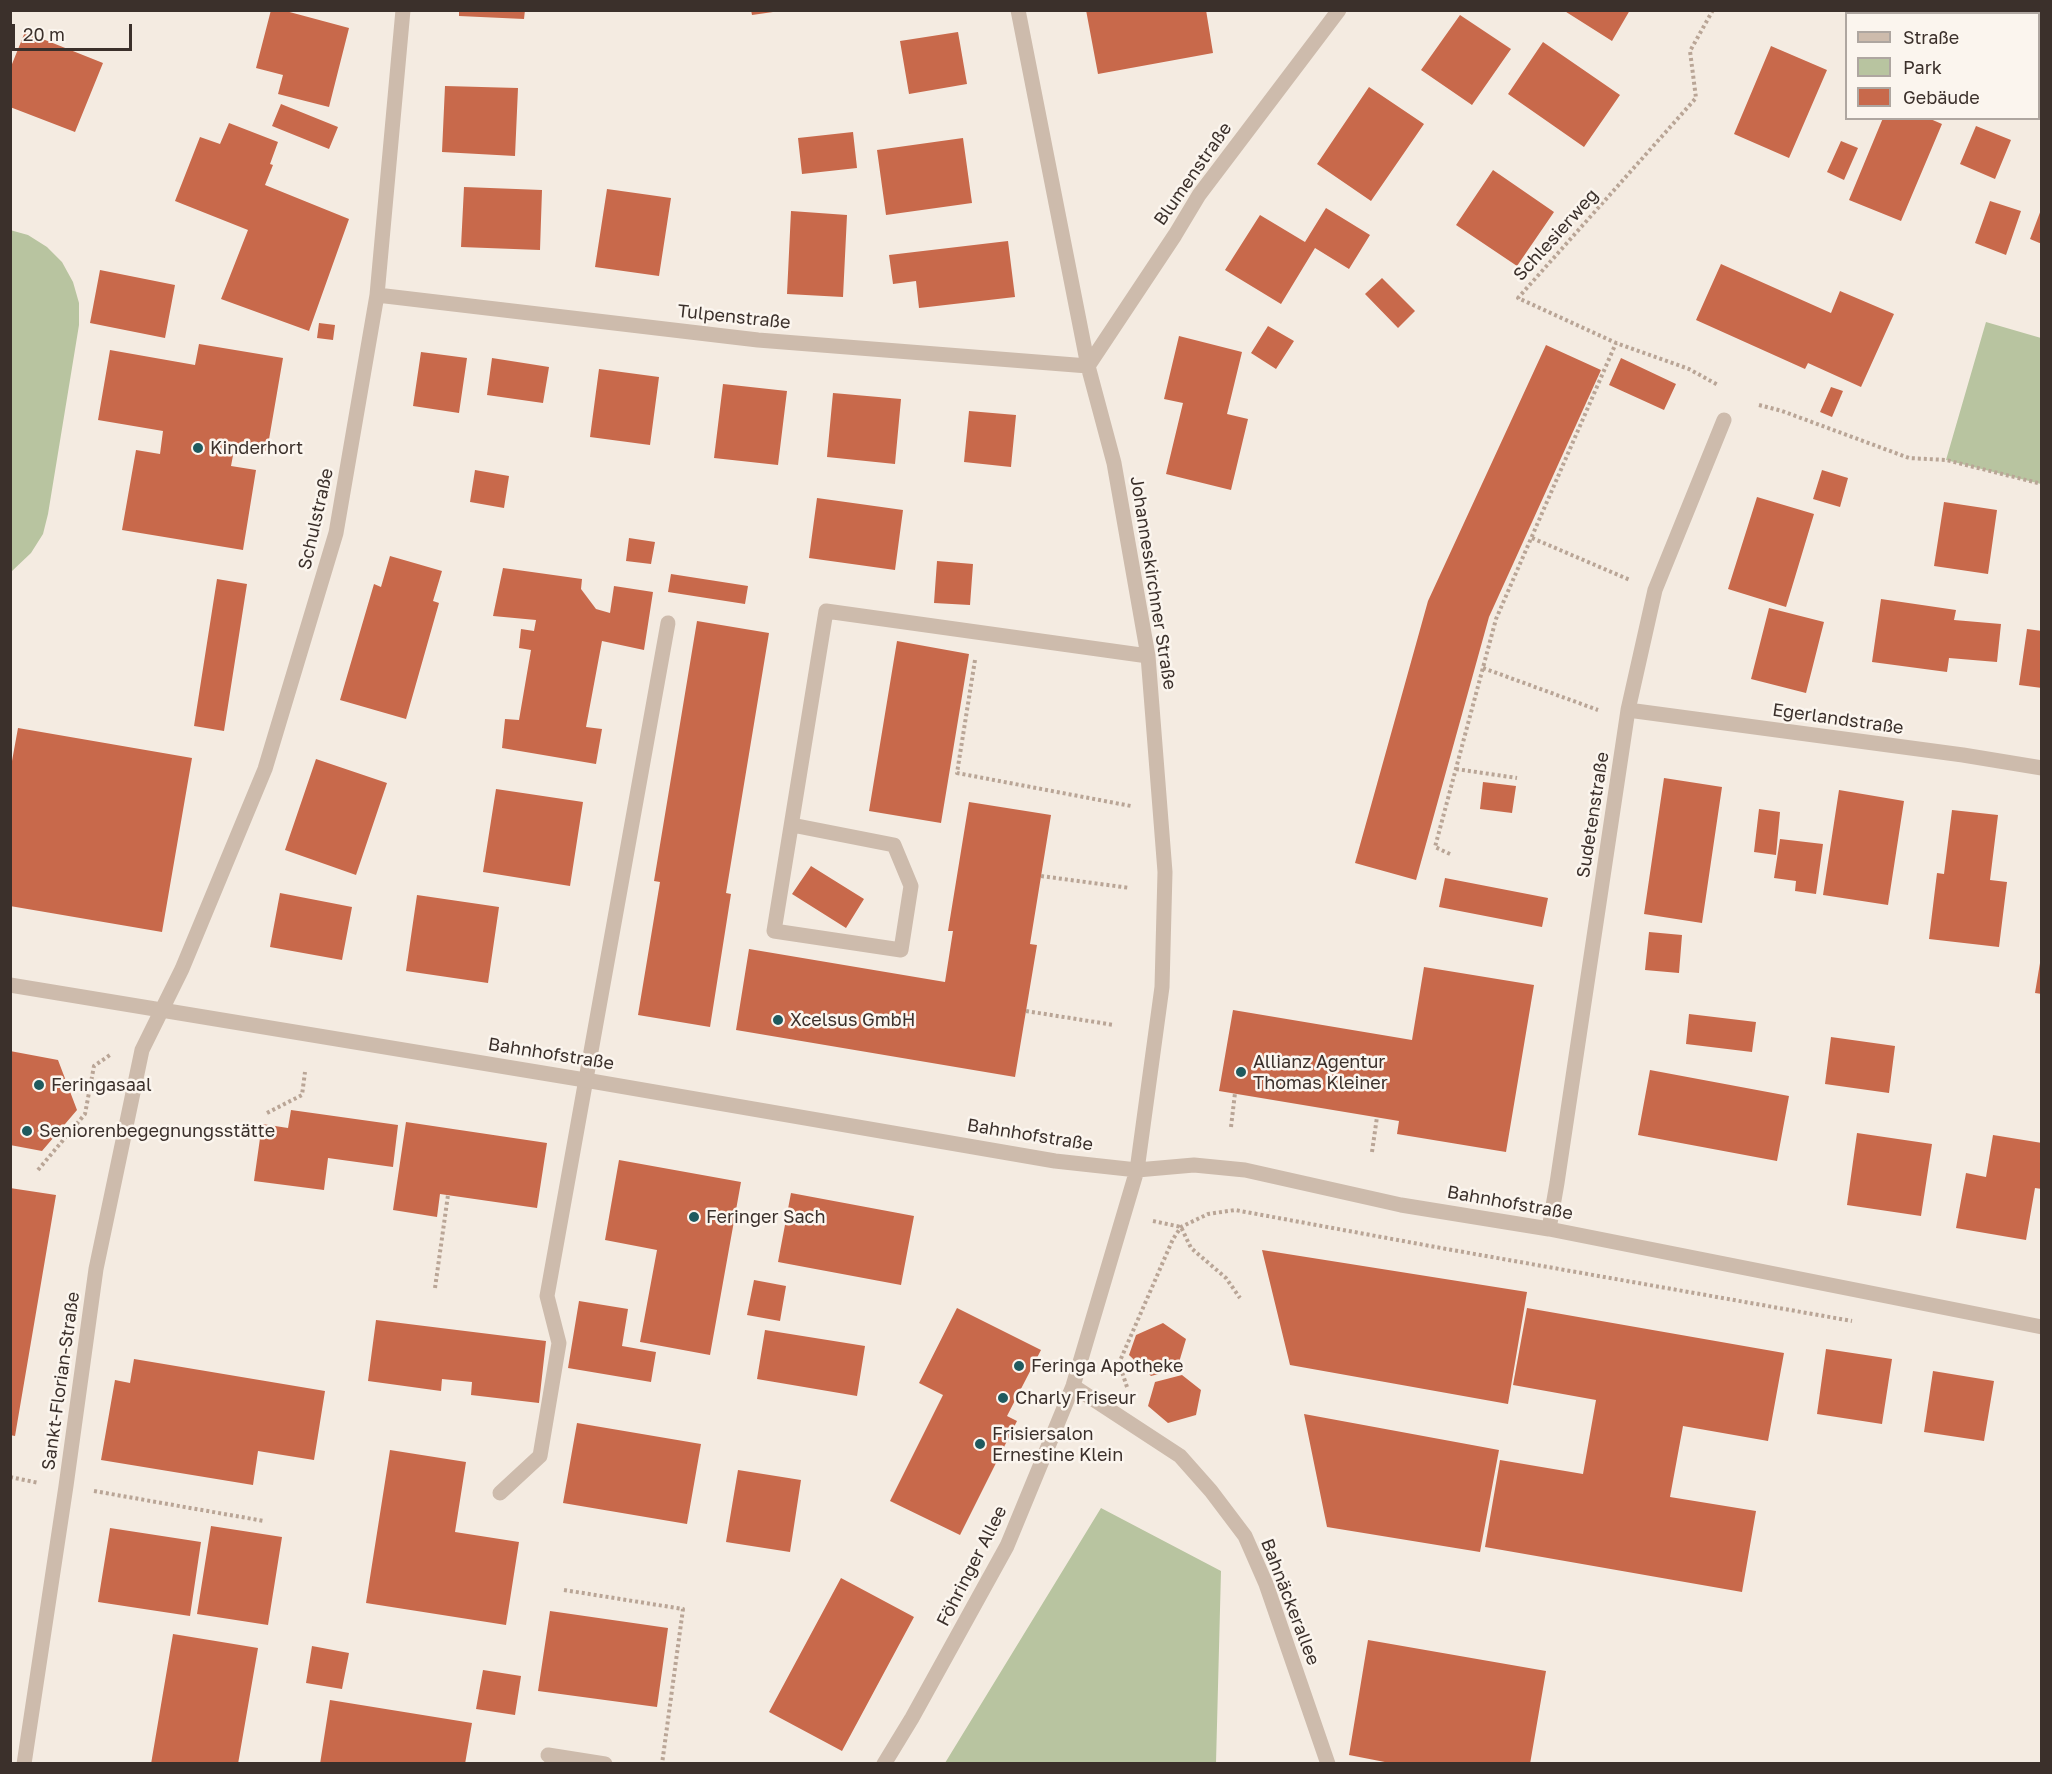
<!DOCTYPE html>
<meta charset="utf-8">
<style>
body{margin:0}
#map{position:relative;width:2052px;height:1774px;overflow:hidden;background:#f4ebe1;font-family:"Golos Text",sans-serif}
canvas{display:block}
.frame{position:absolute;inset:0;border:12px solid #3b302b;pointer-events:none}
.legend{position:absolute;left:1845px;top:12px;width:195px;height:108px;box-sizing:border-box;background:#fbf5ee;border:2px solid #aea6a0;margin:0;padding:8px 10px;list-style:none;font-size:18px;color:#3b302b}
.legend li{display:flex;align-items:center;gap:12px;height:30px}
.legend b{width:30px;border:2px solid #aea6a0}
.scale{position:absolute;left:12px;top:24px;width:120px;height:27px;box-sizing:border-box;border:3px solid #3b302b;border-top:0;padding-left:8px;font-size:18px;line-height:21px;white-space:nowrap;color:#3b302b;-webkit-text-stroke:4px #fbf5ee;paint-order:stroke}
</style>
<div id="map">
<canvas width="2052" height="1774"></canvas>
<div class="frame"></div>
<ul class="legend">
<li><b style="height:8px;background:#cdbbac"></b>Straße</li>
<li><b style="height:16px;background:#b8c4a0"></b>Park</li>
<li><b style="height:16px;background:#c8694b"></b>Gebäude</li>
</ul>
<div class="scale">20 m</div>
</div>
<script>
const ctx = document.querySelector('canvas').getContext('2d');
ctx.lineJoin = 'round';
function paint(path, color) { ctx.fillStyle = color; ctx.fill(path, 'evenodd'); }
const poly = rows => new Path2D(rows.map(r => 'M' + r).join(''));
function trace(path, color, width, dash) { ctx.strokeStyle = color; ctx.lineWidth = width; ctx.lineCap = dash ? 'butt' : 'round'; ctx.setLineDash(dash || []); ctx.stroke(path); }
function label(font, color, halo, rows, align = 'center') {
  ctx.font = font + ' "Golos Text",sans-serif'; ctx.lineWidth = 5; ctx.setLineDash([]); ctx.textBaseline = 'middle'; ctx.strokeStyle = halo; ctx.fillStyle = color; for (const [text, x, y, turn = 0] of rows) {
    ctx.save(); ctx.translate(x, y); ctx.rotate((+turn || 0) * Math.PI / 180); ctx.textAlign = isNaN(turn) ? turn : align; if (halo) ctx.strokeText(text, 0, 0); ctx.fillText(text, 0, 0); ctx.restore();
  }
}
paint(poly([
 [10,230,28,235,47,247,62,262,73,282,79,303,79,325,48,514,43,534,31,553,11,572],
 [1986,322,2041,338,2041,484,1946,460],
 [1101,1508,1221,1571,1216,1763,945,1763]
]), '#b8c4a0');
paint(poly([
 [271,10,282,10,349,28,329,107,278,94,283,75,256,68],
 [459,10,525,10,524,19,459,16],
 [751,10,773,10,773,12,752,15],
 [1086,10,1206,10,1213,53,1098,74],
 [1563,10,1630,10,1612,41],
 [1460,15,1511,49,1472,105,1421,70],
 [25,32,103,63,75,132,10,107,10,69],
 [958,32,967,84,909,94,900,41],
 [1543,42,1620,95,1584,147,1508,94],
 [1771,46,1827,70,1789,158,1734,134],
 [445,86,518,88,515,156,442,152],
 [1369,87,1424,124,1371,201,1317,164],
 [281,104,338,127,329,149,272,126],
 [1883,118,1928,118,1942,124,1901,221,1849,200],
 [229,123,278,142,270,164,273,165,265,185,349,219,309,331,221,299,248,230,175,201,200,137,220,144],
 [1976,126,2011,140,1995,179,1960,164],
 [853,132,857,168,802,174,798,138],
 [963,138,972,203,886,215,877,150],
 [1841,141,1858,148,1844,180,1827,172],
 [1493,170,1554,212,1517,266,1456,225],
 [464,187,542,190,540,250,461,247],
 [607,189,671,198,659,276,595,267],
 [1990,201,2021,211,2006,255,1975,243],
 [2042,207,2042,244,2030,239],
 [1326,208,1370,235,1349,269,1315,248,1281,304,1225,270,1260,215,1305,242],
 [791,211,847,215,843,297,787,294],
 [1008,241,1015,297,919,308,916,281,893,284,889,255],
 [1721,264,1831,313,1840,291,1894,314,1861,387,1808,363,1805,369,1696,320],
 [100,270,175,285,165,338,90,323],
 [1382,278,1415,311,1398,328,1365,294],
 [319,323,335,325,333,340,317,338],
 [1268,326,1294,341,1276,369,1251,353],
 [1179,336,1242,352,1227,414,1248,419,1231,490,1166,474,1183,403,1164,399],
 [199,344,283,358,267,451,235,445,231,466,256,470,243,550,122,530,136,450,160,454,163,431,98,420,110,350,195,365],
 [1546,345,1601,370,1489,617,1416,880,1355,863,1428,601],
 [421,352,467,358,459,413,413,406],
 [492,358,549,367,543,403,487,395],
 [1621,358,1676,384,1664,410,1609,385],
 [599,369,659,377,650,445,590,437],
 [723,384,787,391,778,465,714,458],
 [1831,387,1843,391,1832,417,1820,412],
 [833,393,901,399,895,464,827,457],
 [969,411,1016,415,1011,467,964,462],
 [475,470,509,476,504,508,470,502],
 [1822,470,1848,478,1840,507,1813,499],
 [1757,497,1814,514,1786,607,1728,589],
 [817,498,903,510,895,570,809,558],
 [1944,502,1997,510,1988,574,1934,566],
 [629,538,655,542,651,564,626,561],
 [390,556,442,571,433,601,439,603,406,719,340,700,374,584,381,587],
 [937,561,973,564,970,605,934,603],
 [503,568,582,579,581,589,596,609,610,613,614,586,653,592,644,650,602,641,586,727,602,729,596,764,502,748,505,719,519,720,531,650,519,648,521,629,534,631,536,620,493,616],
 [671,574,748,586,745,604,668,592],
 [217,579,247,584,224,731,194,726],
 [1881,599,1956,610,1954,620,2001,624,1997,662,1949,658,1947,672,1872,662],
 [1769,608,1824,622,1806,693,1751,679],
 [697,621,769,633,726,893,731,894,710,1027,638,1015,660,882,654,881],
 [2027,629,2042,631,2042,688,2019,685],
 [897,641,969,654,941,823,869,811],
 [18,728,192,758,162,932,10,906,10,772],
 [316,759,387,783,356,875,285,850],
 [1664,778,1722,787,1702,923,1644,914],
 [1483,782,1516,786,1512,813,1480,809],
 [496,789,583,802,570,886,483,872],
 [1839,790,1904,801,1888,905,1823,895],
 [969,802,1051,815,1030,944,1037,945,1015,1077,736,1030,749,949,945,982,953,931,948,931],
 [1759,809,1780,812,1776,855,1754,852],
 [1952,810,1998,815,1990,880,2007,882,1999,947,1929,939,1937,873,1944,874],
 [1780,839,1823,844,1816,894,1795,891,1796,881,1774,878],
 [811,866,864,899,846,928,792,894],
 [1445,878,1548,898,1542,927,1439,907],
 [280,893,352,907,342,960,270,947],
 [417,895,499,907,488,983,406,971],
 [1649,932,1682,935,1679,973,1645,970],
 [2040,963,2042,963,2042,994,2035,993],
 [1424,967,1534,985,1506,1152,1397,1134,1399,1121,1219,1091,1233,1010,1412,1040],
 [1689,1014,1756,1022,1752,1052,1686,1044],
 [1831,1037,1895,1046,1889,1093,1825,1084],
 [10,1051,58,1060,77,1110,42,1151,10,1145],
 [1650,1070,1789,1096,1777,1161,1638,1135],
 [291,1110,398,1125,393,1167,328,1158,324,1190,254,1181,262,1124,288,1128],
 [406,1122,547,1143,537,1208,440,1194,437,1217,393,1210],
 [1857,1133,1932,1144,1921,1216,1847,1205],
 [1993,1135,2042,1143,2042,1189,2035,1188,2026,1240,1956,1228,1966,1173,1986,1177],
 [619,1160,741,1182,710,1355,640,1342,657,1250,605,1240],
 [10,1188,56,1195,15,1436,10,1435],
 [791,1193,914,1216,901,1285,778,1262],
 [1262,1250,1527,1292,1508,1404,1290,1365],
 [754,1280,786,1286,780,1321,747,1315],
 [579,1301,628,1309,622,1346,656,1352,651,1382,568,1368],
 [957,1308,1041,1350,1007,1416,1017,1421,960,1535,890,1501,943,1395,919,1383],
 [1527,1308,1784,1353,1768,1441,1683,1426,1670,1497,1756,1511,1742,1592,1485,1547,1500,1460,1583,1474,1596,1400,1513,1385],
 [376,1320,546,1341,539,1403,471,1395,472,1382,442,1379,441,1391,368,1381],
 [1163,1323,1186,1339,1177,1369,1151,1376,1129,1355,1136,1335],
 [765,1330,865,1346,857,1396,757,1379],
 [1826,1349,1892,1359,1882,1424,1817,1414],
 [134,1359,325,1391,314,1460,258,1451,253,1485,101,1460,115,1380,130,1383],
 [1933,1371,1994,1381,1984,1441,1924,1432],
 [1182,1375,1201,1390,1196,1415,1168,1423,1148,1406,1155,1382],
 [1304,1414,1499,1450,1480,1552,1327,1527],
 [577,1423,701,1444,687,1524,563,1503],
 [390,1450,466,1462,455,1532,519,1542,506,1625,366,1603],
 [738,1470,801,1480,790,1552,726,1542],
 [211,1526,282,1537,268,1625,197,1614],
 [110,1528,201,1542,190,1616,98,1602],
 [841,1578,914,1617,842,1751,769,1712],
 [550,1611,668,1628,657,1707,538,1691],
 [173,1634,258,1648,238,1764,151,1764],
 [1368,1640,1546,1671,1530,1764,1395,1764,1349,1755],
 [312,1646,349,1653,342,1689,306,1683],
 [483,1670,521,1676,515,1715,476,1709],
 [330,1700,472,1723,465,1764,320,1764]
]), '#c8694b');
trace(poly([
 [1713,10,1690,51,1696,98,1518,298,1616,343,1689,369,1718,385],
 [1759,405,1782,411,1909,458,1946,460,2042,484],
 [1532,538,1630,580],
 [975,660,957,773,1131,806],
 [1483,668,1598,710],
 [1456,769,1517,778],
 [1450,854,1435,847,1496,619,1616,343],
 [1041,876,1130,888],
 [1026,1011,1114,1025],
 [267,1113,302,1095,305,1072],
 [1231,1127,1235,1093],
 [1372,1152,1377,1117],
 [38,1170,85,1114,94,1066,110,1055],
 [1153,1221,1181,1227,1191,1248,1226,1278,1240,1298],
 [435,1288,448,1195],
 [1127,1387,1119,1363,1173,1239,1181,1227,1208,1214,1235,1210,1441,1248,1852,1321],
 [10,1477,39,1483],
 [94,1491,264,1521],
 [564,1590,683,1609,662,1764]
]), '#b9a596', 4, [3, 3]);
trace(poly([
 [500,1493,540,1456,559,1343,547,1296,668,623],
 [548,1755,605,1764]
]), '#cdbbac', 15);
trace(poly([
 [1867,10,1874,14],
 [2038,84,2042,85],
 [377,295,758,340,1088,366,1175,235,1199,195,1339,10],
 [1628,710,1963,755,2042,768],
 [792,825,894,845,911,886,901,950,774,931,826,611,1148,656],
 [10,985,585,1080,1055,1161,1137,1170,1194,1165,1245,1170,1401,1205,1549,1229,2042,1327],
 [1549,1229,1557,1183,1628,710,1655,590,1724,420],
 [1073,1386,1180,1456,1211,1491,1245,1536,1266,1584,1328,1764],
 [24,1764,66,1486,96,1269,142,1050,182,969,265,769,336,533,377,295,403,10],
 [884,1764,912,1718,1007,1546,1073,1386,1137,1170,1162,987,1165,872,1148,656,1114,463,1088,366,1018,10]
]), '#cdbbac', 15);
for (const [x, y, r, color] of [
 [198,448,6,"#1f5a5e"],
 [778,1020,6,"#1f5a5e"],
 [1241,1072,6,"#1f5a5e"],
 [39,1085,6,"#1f5a5e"],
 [27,1131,6,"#1f5a5e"],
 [694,1217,6,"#1f5a5e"],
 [1019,1366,6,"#1f5a5e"],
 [1003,1398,6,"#1f5a5e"],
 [980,1444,6,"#1f5a5e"]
]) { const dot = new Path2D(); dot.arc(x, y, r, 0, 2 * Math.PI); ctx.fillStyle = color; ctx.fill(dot); trace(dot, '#fbf5ee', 2); }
label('18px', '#3b302b', '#fbf5ee', [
 ["Blumenstraße",1193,174,-55],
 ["Schlesierweg",1556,235,-48],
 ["Tulpenstraße",734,317,6],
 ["Schulstraße",316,519,-77],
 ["Johanneskirchner Straße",1153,583,81],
 ["Egerlandstraße",1838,719,8],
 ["Sudetenstraße",1593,815,-81],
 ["Bahnhofstraße",551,1054,9],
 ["Bahnhofstraße",1030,1135,9],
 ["Bahnhofstraße",1510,1203,10],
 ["Sankt-Florian-Straße",61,1381,-82],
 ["Föhringer Allee",972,1566,-63],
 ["Bahnäckerallee",1290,1602,69]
]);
label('18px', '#3b302b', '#fbf5ee', [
 ["Kinderhort",210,448],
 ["Xcelsus GmbH",790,1020],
 ["Allianz Agentur",1253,1062],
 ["Thomas Kleiner",1253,1083],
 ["Feringasaal",51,1085],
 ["Seniorenbegegnungsstätte",39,1131],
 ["Feringer Sach",706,1217],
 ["Feringa Apotheke",1031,1366],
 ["Charly Friseur",1015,1398],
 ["Frisiersalon",992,1434],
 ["Ernestine Klein",992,1455]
], 'left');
</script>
